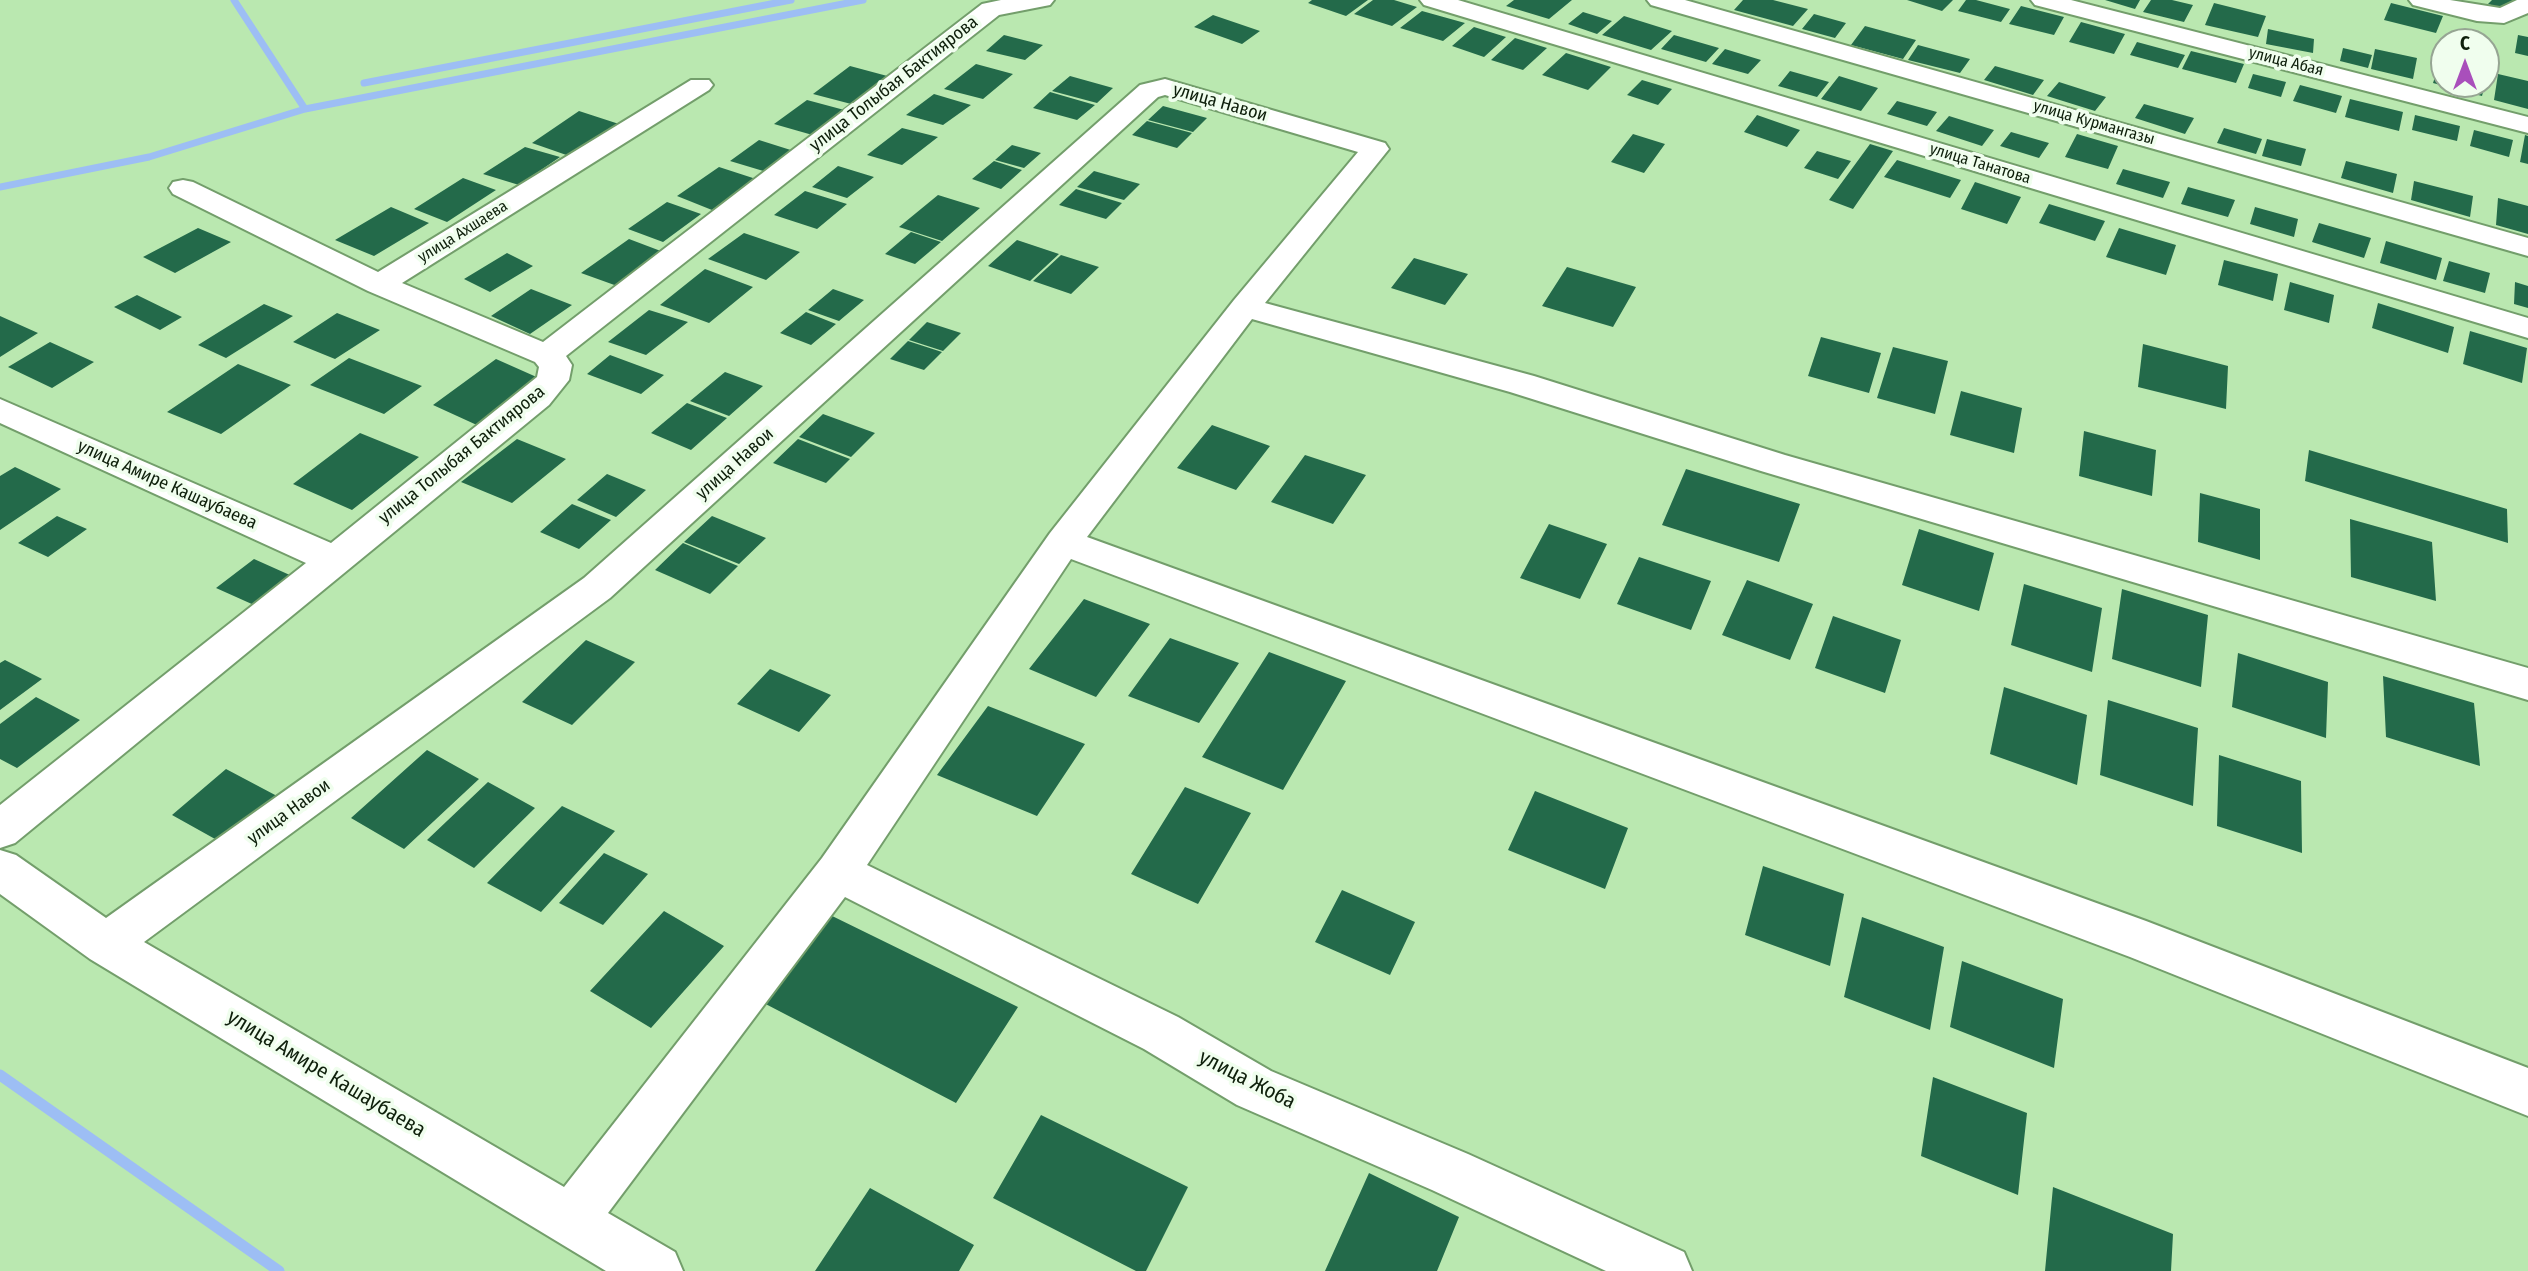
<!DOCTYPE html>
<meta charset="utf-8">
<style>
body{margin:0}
#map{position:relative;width:2528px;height:1271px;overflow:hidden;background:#bae8b0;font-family:"Fira Sans Condensed",sans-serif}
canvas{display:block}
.north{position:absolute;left:2430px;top:28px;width:70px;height:70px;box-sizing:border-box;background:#f0feee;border:2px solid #96a593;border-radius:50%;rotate:0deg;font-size:19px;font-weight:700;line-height:28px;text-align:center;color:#0e1f0b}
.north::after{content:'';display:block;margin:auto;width:24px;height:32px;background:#a94fbb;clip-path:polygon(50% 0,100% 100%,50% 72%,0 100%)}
</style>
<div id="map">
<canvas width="2528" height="1271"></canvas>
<div class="north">С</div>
</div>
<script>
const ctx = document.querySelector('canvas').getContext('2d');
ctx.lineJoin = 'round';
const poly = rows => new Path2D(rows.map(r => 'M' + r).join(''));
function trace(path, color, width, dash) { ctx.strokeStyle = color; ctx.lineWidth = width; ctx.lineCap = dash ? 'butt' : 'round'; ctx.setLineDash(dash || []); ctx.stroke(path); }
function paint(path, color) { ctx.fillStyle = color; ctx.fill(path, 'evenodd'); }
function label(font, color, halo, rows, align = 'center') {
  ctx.font = font + ' "Fira Sans Condensed",sans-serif'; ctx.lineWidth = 7; ctx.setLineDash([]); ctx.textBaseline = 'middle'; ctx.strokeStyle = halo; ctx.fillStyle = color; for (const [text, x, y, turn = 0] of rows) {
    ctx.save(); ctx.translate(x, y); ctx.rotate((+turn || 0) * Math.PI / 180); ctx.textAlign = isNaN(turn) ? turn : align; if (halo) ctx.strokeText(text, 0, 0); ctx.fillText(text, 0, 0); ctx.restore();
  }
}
trace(poly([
 [234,0,305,109],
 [364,83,791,0],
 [0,187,149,157,305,109,863,0]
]), '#9dbef4', 7);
trace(poly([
 [0,1075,279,1271]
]), '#9dbef4', 11);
paint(poly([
 [1312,0,1368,0,1346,16,1308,3],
 [1373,0,1394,0,1417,7,1392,26,1354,14],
 [1514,0,1572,0,1549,19,1506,6],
 [1743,0,1773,0,1808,9,1793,26,1734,10],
 [1907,0,1953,0,1942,11],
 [1966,0,1976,0,2010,9,2001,22,1958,11],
 [2105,0,2140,0,2135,9],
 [2151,0,2172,0,2193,5,2184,22,2143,12],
 [2492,0,2522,0,2511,11,2488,4],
 [2214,3,2266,16,2258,37,2205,25],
 [2391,3,2443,16,2436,33,2384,20],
 [2021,6,2064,17,2054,35,2009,24],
 [1422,11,1465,23,1443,41,1400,28],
 [1583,12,1612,21,1597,34,1568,24],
 [1814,14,1846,23,1835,38,1802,29],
 [1213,15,1260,31,1242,44,1194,27],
 [1624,16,1672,31,1651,50,1602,35],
 [2081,22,2125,34,2114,54,2069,42],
 [1865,26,1916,40,1903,59,1851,45],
 [1474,27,1506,37,1484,57,1452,46],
 [2268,29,2314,39,2313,53,2266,44],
 [1004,35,1043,45,1025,60,986,51],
 [1674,35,1719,48,1706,62,1661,49],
 [2518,35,2528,37,2528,56,2515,53],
 [1515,38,1547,48,1523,70,1491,60],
 [2137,42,2185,55,2178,68,2130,55],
 [1918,45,1970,59,1960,73,1908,60],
 [2343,48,2372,55,2368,68,2340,61],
 [1725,49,1761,60,1748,74,1712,64],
 [2375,49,2417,58,2413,79,2371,69],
 [2191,51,2244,64,2236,83,2182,69],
 [1566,53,1611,67,1588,90,1542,75],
 [976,64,1013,74,983,99,944,89],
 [850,66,891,77,855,105,813,94],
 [1995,66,2044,80,2033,95,1984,80],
 [2438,68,2444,69,2444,84,2485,84,2482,96,2433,83],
 [1790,71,1829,82,1817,97,1778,86],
 [2253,74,2286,82,2281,97,2248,88],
 [2498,74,2528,81,2528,109,2494,100],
 [1070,76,1113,88,1097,103,1052,91],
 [1839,76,1878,88,1861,111,1821,99],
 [1642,80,1672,89,1658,105,1627,95],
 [2059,82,2106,97,2095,111,2047,96],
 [2300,85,2342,96,2336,113,2293,101],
 [1050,92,1095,105,1077,120,1033,108],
 [934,94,971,105,943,125,906,115],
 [2350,99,2403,112,2399,131,2345,117],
 [807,100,848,111,816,136,774,124],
 [1897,101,1937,112,1927,126,1887,114],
 [2144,104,2194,118,2185,134,2135,118],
 [1163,106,1207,118,1193,132,1148,120],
 [579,111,622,125,575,158,532,143],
 [1757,115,1800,130,1787,147,1744,132],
 [2415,115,2460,126,2457,141,2412,130],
 [1949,116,1994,130,1982,146,1936,131],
 [1147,121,1192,133,1177,148,1132,135],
 [902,128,938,137,902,165,867,155],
 [2224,128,2262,139,2256,154,2217,143],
 [2474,130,2513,140,2509,157,2470,146],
 [2011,132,2049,143,2039,158,2000,146],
 [1633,134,1665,144,1644,173,1611,162],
 [2077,134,2118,146,2108,169,2065,157],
 [2525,135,2528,136,2528,164,2520,162],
 [2267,139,2306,149,2301,166,2262,156],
 [759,140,797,152,770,173,730,161],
 [1870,144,1893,151,1853,209,1829,200],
 [1012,145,1041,153,1024,168,995,160],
 [525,147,560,157,519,185,483,174],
 [1817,151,1851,161,1838,179,1804,168],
 [1897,160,1961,180,1950,198,1884,177],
 [994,161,1022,170,1001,189,972,179],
 [2346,161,2397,174,2393,193,2341,178],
 [838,166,874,177,847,198,812,187],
 [719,167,756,179,712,210,677,196],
 [2123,169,2170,182,2163,198,2116,184],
 [1094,171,1140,184,1124,200,1077,187],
 [463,178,496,190,447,222,414,209],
 [2414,181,2473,196,2470,217,2411,200],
 [1975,182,2021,197,2007,224,1961,209],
 [2188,187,2235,200,2228,217,2181,204],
 [1076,189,1122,203,1106,219,1059,205],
 [805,191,847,204,817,229,774,215],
 [938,195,980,208,942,241,899,227],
 [2498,198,2528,206,2528,234,2496,225],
 [667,202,701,214,663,242,628,229],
 [2049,204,2105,221,2095,241,2039,223],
 [391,207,429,223,374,256,335,240],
 [2255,207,2298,219,2294,237,2250,224],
 [2319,223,2371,238,2364,258,2312,242],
 [198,228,231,242,175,273,143,257],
 [2119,228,2176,245,2166,275,2106,257],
 [911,232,941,242,915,264,885,254],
 [744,233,800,252,766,280,708,259],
 [629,239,666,253,620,287,581,273],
 [1017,240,1059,254,1030,281,988,266],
 [2386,241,2442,258,2436,280,2380,263],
 [507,253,533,266,490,292,464,279],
 [1061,255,1099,267,1071,294,1033,281],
 [1414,258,1468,274,1445,305,1391,288],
 [2224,260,2278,274,2273,301,2218,285],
 [2449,261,2490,273,2485,293,2443,281],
 [1567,267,1636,287,1613,327,1542,306],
 [705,269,753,287,709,323,660,305],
 [2290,282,2334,295,2329,323,2284,310],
 [2515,282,2528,286,2528,308,2514,304],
 [531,289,572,305,530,334,491,316],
 [833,289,864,300,839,321,808,310],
 [137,295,182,317,160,330,114,307],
 [2378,303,2454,327,2448,353,2372,328],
 [264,304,293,316,226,358,198,345],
 [649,310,688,322,646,355,608,342],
 [806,312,836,324,811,345,780,333],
 [337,313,380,330,335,359,293,342],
 [0,316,38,333,0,357],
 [927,322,961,333,943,351,909,340],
 [2470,331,2527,348,2522,383,2463,364],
 [1821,337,1881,353,1869,393,1808,376],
 [908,341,942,352,924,370,890,359],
 [50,342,94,362,52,388,8,367],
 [2143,344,2228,366,2226,409,2138,387],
 [1893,347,1948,361,1935,414,1877,398],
 [610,355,664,375,641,394,587,374],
 [349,358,422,386,384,414,310,385],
 [496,359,541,379,479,426,433,405],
 [238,364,291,385,221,434,167,412],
 [725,372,763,386,729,416,690,401],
 [1961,391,2022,408,2014,453,1950,435],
 [687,403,727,418,691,450,651,433],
 [823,414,875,433,851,457,799,437],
 [1212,425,1270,446,1236,490,1177,468],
 [2084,431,2156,450,2152,496,2079,476],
 [360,433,419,457,352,510,293,484],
 [517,439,566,459,512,503,461,482],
 [798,439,850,459,826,483,773,463],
 [2309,450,2507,509,2508,543,2305,481],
 [1305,455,1366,475,1333,524,1271,502],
 [15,467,61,489,0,530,0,476],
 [1686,469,1800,504,1779,562,1662,525],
 [607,474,646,490,616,517,577,500],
 [2200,493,2260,509,2260,560,2198,542],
 [572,504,611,520,579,549,540,532],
 [57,516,87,529,48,557,18,543],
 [712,516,766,538,739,564,684,542],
 [2350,519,2432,542,2436,601,2351,577],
 [1549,524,1607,544,1580,599,1520,578],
 [1919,529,1994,553,1979,611,1902,585],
 [683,543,738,566,710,594,655,570],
 [1639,557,1711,581,1691,630,1617,604],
 [254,559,292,576,254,605,216,588],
 [1747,580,1813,604,1790,660,1722,635],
 [2024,584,2102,608,2092,672,2011,645],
 [2122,589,2208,615,2201,687,2112,659],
 [1084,599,1150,624,1096,697,1029,669],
 [1833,616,1901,640,1885,693,1815,668],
 [1170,638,1239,663,1199,723,1128,696],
 [586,640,635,662,572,725,522,702],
 [1269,652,1346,681,1283,790,1202,757],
 [2238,653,2328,682,2326,738,2232,707],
 [5,660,42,679,0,710,0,663],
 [770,669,831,695,799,732,737,704],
 [2383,676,2474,703,2480,766,2386,737],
 [2004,687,2087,715,2077,785,1990,754],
 [36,697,80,720,17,768,0,759,0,724],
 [2108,700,2198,728,2193,806,2100,775],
 [988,706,1085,744,1037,816,937,775],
 [427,750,479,779,404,849,351,818],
 [2219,755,2301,781,2302,853,2217,826],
 [226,769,277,796,224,844,172,815],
 [488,782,535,808,474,868,427,840],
 [1185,787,1251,813,1198,904,1131,874],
 [1535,791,1628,828,1605,889,1508,850],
 [562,806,615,831,541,912,487,883],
 [604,853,648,874,603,925,559,903],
 [1763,866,1844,894,1830,966,1745,935],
 [1342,890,1415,922,1390,975,1315,942],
 [664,911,724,946,651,1028,590,991],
 [824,912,1018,1007,956,1103,756,999],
 [1862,917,1944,947,1930,1030,1844,997],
 [1962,961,2063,999,2054,1068,1950,1027],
 [1933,1077,2027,1113,2018,1195,1921,1156],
 [1041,1115,1188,1187,1146,1271,1136,1271,993,1198],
 [1369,1173,1459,1217,1437,1271,1325,1271],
 [2053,1187,2173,1234,2171,1271,2045,1271],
 [870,1188,974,1245,959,1271,815,1271]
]), '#236a4a');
const minor = poly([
 [1001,0,1054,0,1050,5,999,15,566,356,572,365,569,380,549,405,15,843,0,848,0,805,306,563,0,423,0,399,331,543,537,377,539,367,535,362,368,291,173,194,169,188,173,182,183,180,193,182,378,272,691,80,709,80,713,85,709,90,402,283,543,342,982,4,1001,0],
 [1420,0,1458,0,2528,318,2528,338,1424,5,1420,0],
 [1647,0,1685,0,2528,238,2528,256,1651,5,1647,0],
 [2031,0,2071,0,2528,117,2528,133,2035,5,2031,0],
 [2409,0,2450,0,2500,8,2517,0,2528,0,2528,13,2504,23,2477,21,2413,5,2409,0],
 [1165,79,1385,143,1389,149,1265,303,1534,376,1785,455,2528,668,2528,700,1761,471,1510,392,1252,319,1087,537,2146,921,2528,1068,2528,1116,2130,957,1071,559,867,865,1178,1017,1271,1071,1468,1154,1684,1252,1692,1271,1606,1271,1432,1190,1237,1105,1144,1049,845,897,608,1213,675,1252,683,1271,606,1271,90,959,0,894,0,850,16,855,106,918,584,578,1140,85,1165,79],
 [1165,95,1358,152,1234,300,1050,533,822,858,564,1187,144,942,610,598,1158,97,1165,95]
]);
trace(minor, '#739e6b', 4);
paint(minor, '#fff');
label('16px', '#0e1f0b', '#f0feee', [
 ["улица Абая",2286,62,14],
 ["улица Курмангазы",2094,123,16],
 ["улица Танатова",1980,164,17],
 ["улица Ахшаева",463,232,-32]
]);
label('18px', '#0e1f0b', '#f0feee', [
 ["улица Толыбая Бактиярова",894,84,-38],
 ["улица Навои",1220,103,16],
 ["улица Толыбая Бактиярова",462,455,-39],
 ["улица Навои",735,464,-42],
 ["улица Амире Кашаубаева",167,485,24],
 ["улица Навои",289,812,-36]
]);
label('21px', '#0e1f0b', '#f0feee', [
 ["улица Амире Кашаубаева",326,1074,31],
 ["улица Жоба",1247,1080,27]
]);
</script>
